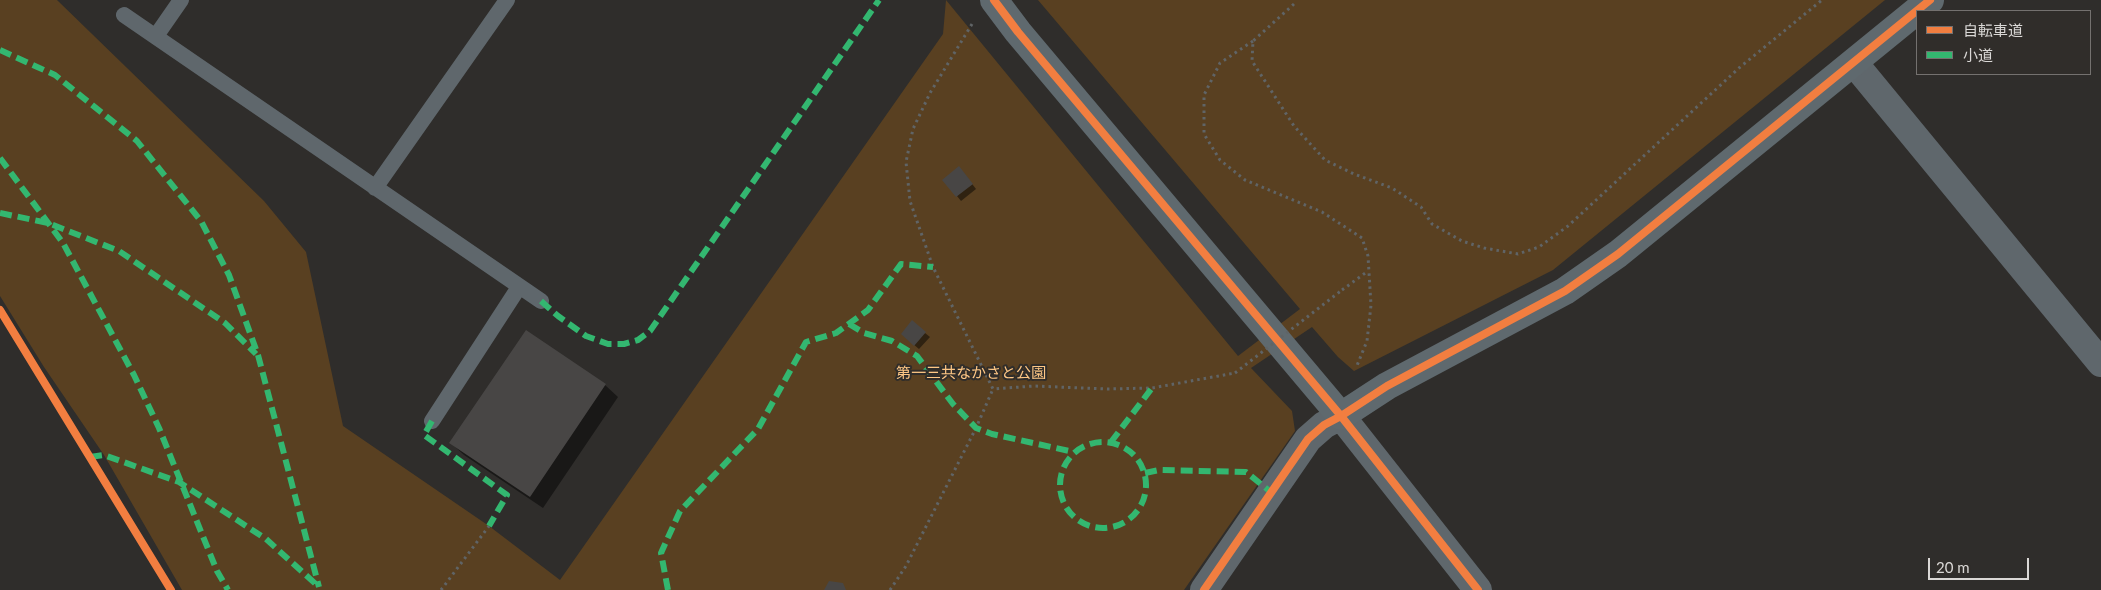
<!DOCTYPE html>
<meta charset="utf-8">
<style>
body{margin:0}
#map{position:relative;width:2101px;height:590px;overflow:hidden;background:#2f2d2b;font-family:Lato,"Noto Sans JP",sans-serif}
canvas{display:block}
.legend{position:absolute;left:1916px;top:10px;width:175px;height:65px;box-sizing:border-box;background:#302d2a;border:1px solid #74716f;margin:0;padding:6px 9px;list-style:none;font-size:15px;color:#dad8d6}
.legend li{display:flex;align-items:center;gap:10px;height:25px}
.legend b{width:25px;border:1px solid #74716f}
.scale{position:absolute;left:1928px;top:558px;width:101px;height:22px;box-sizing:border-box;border:2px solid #dad8d6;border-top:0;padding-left:6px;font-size:15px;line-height:18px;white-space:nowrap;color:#dad8d6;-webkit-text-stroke:4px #302d2a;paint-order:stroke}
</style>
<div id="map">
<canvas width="2101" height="590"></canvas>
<ul class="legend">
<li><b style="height:6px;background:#f27e40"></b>自転車道</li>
<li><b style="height:6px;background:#33b770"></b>小道</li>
</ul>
<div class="scale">20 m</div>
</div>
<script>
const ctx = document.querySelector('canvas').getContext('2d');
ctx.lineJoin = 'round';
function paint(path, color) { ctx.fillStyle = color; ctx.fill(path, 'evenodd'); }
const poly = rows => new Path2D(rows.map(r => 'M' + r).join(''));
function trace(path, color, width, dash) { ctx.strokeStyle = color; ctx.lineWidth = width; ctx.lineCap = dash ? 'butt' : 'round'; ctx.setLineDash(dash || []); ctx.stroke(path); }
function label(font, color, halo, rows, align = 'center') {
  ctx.font = font + ' Lato,"Noto Sans JP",sans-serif'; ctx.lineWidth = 4; ctx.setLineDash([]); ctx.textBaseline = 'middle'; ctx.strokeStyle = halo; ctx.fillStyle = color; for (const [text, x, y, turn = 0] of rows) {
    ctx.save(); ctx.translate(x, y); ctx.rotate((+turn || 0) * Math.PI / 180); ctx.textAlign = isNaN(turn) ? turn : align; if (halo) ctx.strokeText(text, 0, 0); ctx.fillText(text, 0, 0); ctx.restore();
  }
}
paint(poly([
 [0,0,57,0,264,201,306,252,343,426,489,526,560,580,943,34,946,0,1238,356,1300,309,1038,0,1885,0,1553,270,1354,371,1338,357,1312,327,1251,368,1292,411,1295,431,1184,590,182,590,104,455,44,367,0,296]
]), '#594021');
paint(poly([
 [963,172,976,189,961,201,957,196],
 [925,333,930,337,919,349,907,339],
 [605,385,618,397,543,508,464,455,451,443]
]), '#0007');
paint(poly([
 [959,166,973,184,956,197,942,180],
 [912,320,926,332,914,346,901,334],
 [526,330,606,384,530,497,449,443],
 [829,581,843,583,846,590,824,590]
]), '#484645');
trace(poly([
 [1294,4,1253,41,1252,61,1294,126,1325,160,1354,174,1392,188,1421,207,1432,224,1462,241,1484,248,1518,254,1539,247,1568,226,1739,68,1822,0],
 [972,24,930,93,913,129,906,162,910,201,933,267,993,389,1034,386,1107,389,1152,388,1235,373],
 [1253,41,1220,63,1204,95,1204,134,1220,160,1245,180,1322,212,1362,238,1368,256,1371,305,1367,341,1356,368],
 [1342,290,1368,271],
 [441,590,489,526],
 [890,590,906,566,976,428,993,389]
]), '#606466', 3, [2.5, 4]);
trace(poly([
 [124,15,541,301],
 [156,36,181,0],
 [375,188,507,0],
 [432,421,519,287]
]), '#5f676c', 16);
trace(poly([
 [1854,63,2101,363],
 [1204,590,1308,439,1324,425,1341,416,1478,590]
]), '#5f676c', 28);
trace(poly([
 [994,0,1018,32,1341,416,1387,386,1565,291,1618,254,1930,0]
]), '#5f696e', 28);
trace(poly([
 [1235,373,1342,290]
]), '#606466', 3, [2.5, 4]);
trace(poly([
 [0,50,55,75,137,141,201,221,229,275,258,355,319,587],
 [0,158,63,243,134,375,159,428,217,571,228,590],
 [0,213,48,223,119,251,225,323,256,354],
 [541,301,558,316,586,336,608,344,624,344,638,340,650,331,879,0],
 [849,324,864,333,892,341,917,356,953,404,976,428,992,434,1074,452],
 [432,421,424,435,507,495,489,526],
 '1060 485a43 43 0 1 1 86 0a43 43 0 1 1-86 0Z',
 [1111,442,1152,388],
 [90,457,104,455,179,482,266,539,319,587],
 [1145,473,1159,470,1246,472,1272,493],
 [668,590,661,553,680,511,758,429,806,342,836,333,868,310,901,264,933,267]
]), '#33b770', 6, [12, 6]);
trace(poly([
 [994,0,1018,32,1341,416,1478,590],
 [0,310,171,590],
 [1204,590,1308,439,1324,425,1341,416,1387,386,1565,291,1618,254,1930,0]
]), '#f27e40', 8);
label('15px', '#fec785', '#302d2a', [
 ["第一三共なかさと公園",971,373]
]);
</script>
